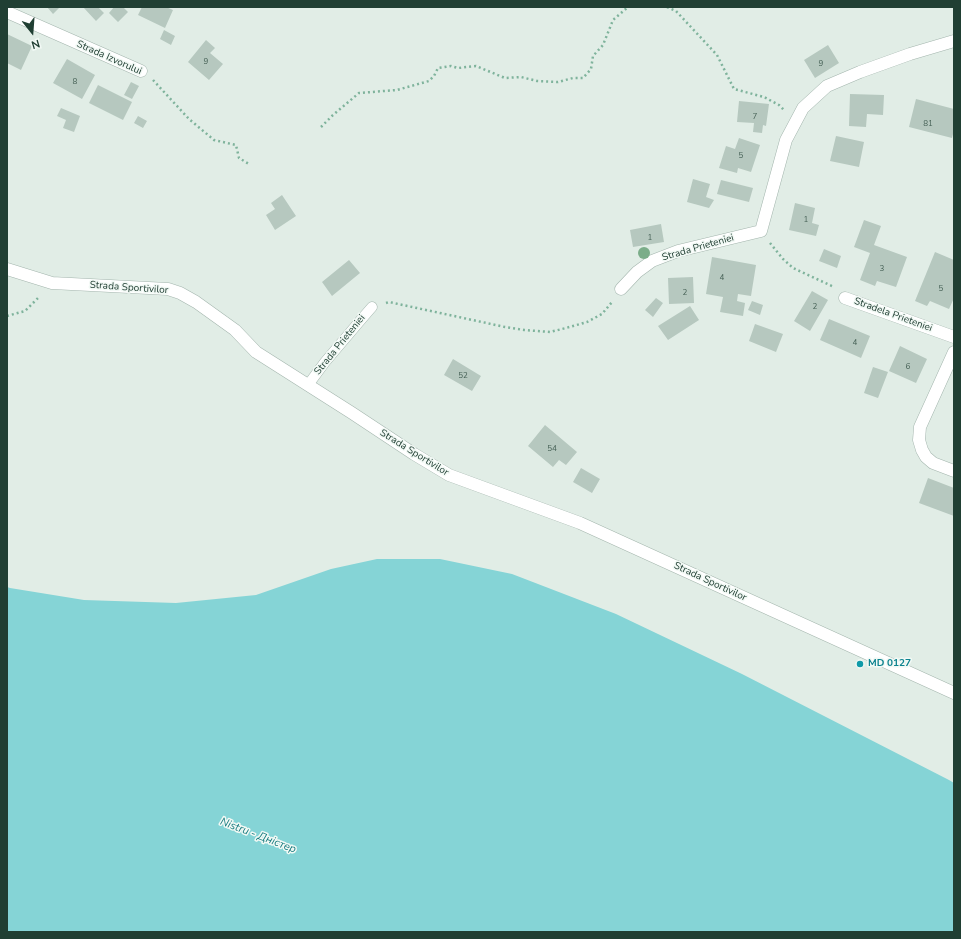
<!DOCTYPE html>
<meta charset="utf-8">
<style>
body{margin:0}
#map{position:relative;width:961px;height:939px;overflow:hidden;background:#e1ede6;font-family:"Nunito Sans",sans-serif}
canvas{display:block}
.frame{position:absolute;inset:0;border:8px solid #203f33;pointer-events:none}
.north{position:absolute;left:12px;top:12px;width:40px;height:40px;-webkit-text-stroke:3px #f2f9f5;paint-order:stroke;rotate:163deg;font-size:11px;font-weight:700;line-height:16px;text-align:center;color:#203f33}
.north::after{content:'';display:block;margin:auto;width:14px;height:18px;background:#203f33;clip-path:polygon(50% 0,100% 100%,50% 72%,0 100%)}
</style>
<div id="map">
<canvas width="961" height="939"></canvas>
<div class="frame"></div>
<div class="north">N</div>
</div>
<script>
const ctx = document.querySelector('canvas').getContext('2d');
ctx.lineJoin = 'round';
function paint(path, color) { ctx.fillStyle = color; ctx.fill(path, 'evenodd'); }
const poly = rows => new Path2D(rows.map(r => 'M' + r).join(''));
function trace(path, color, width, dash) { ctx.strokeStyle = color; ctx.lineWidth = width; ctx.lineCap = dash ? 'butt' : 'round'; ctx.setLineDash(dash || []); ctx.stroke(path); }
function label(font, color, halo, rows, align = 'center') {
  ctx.font = font + ' "Nunito Sans",sans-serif'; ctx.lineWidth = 3; ctx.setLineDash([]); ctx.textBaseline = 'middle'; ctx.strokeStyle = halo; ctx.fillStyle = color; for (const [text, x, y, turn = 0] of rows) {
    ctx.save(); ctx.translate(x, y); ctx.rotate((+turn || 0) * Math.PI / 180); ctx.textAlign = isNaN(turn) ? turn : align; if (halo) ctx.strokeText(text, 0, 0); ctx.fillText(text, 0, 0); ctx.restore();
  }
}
paint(poly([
 [377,559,440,559,512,574,616,614,742,674,949,780,954,783,954,932,7,932,7,587,10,588,84,600,176,603,256,595,331,569]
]), '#85d4d6');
paint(poly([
 [47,7,60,7,53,14],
 [83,7,98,7,104,13,96,21],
 [114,7,123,7,128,12,118,22,109,13],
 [142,7,166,7,173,10,165,28,138,15],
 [164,30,175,36,171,45,160,39],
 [7,34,32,46,21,70,7,63],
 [206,40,215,48,210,53,223,64,209,80,188,62],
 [828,45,839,63,815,78,804,60],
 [67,59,95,75,82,99,53,83],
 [131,82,139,86,132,99,124,95],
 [98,85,132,102,123,120,89,103],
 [850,94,884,95,883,115,867,114,866,127,849,126],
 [916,99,954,109,954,130,952,138,909,127],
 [739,101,769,104,766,126,763,125,762,133,753,132,754,123,737,122],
 [61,108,80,116,74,132,63,128,66,120,57,116],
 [138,116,147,121,143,128,134,123],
 [836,136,864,142,859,167,830,161],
 [739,138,760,145,751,172,738,168,737,173,719,168,726,146,735,149],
 [693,179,710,184,706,197,714,200,709,208,687,202],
 [721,180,753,188,749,202,717,194],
 [282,195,296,216,275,230,266,215,275,209,271,203],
 [795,203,815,208,812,223,819,225,816,236,789,230],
 [864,220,881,226,874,245,907,257,896,287,877,281,875,286,860,280,870,253,854,247],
 [661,224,664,242,633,247,630,230],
 [824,249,841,256,837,268,819,261],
 [935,252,954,260,954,298,949,309,930,301,927,306,915,301],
 [712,257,756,265,751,296,738,294,737,301,745,303,743,316,720,312,723,297,706,294],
 [349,260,360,273,332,296,322,282],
 [693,277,694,303,669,304,668,278],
 [812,291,828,300,810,331,794,321],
 [656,298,663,303,653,317,645,310],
 [752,301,763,305,760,315,748,310],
 [690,306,699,320,668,340,658,326],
 [829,319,870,336,861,358,820,340],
 [755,324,783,334,776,352,749,341],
 [900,346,927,359,916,383,889,371],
 [453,359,481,376,472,391,444,375],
 [873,367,888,372,878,398,864,393],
 [545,425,577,452,566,465,559,460,553,467,528,446],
 [581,468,600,479,592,493,573,482],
 [928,478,954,488,954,516,919,503]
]), '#b6c8bf');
const lane = poly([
 [308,385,325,362,359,322,372,307]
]);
const street = poly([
 [7,12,141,71],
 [7,269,52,283,168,289,180,293,196,302,235,330,256,352,352,413,414,454,449,475,580,523,954,693],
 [621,289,637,272,652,261,678,251,761,231,786,140,803,108,827,86,860,72,910,54,954,41],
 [845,298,954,337],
 [954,352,920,427,919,440,922,450,926,457,933,463,954,471]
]);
trace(lane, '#a3b5ad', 11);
trace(street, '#a3b5ad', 13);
trace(poly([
 [667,7,676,11,717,55,734,89,764,97,779,105,785,111],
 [153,80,189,119,214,140,236,145,239,158,249,164],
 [321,127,333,115,359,93,397,90,429,81,434,76,438,68,451,66,458,68,476,66,505,78,521,77,537,81,558,82,573,78,583,78,591,69,593,56,603,45,613,20,628,7],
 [770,243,783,259,793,268,834,287],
 [386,303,389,302,505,327,524,330,550,332,566,328,587,322,602,314,612,302],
 [7,316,25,311,40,296]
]), '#7fb39c', 2.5, [2, 3]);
trace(lane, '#fff', 10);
trace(street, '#fff', 12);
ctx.fillStyle = '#7bad89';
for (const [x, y] of [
 [644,253]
]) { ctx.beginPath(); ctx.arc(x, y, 6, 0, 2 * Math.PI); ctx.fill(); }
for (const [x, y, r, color] of [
 [860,664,4,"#0f9aa8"]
]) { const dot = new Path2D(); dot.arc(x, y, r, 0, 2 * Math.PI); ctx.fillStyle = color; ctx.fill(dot); trace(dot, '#f2f9f5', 1.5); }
label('8px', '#466156', null, [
 ["9",206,62],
 ["9",821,64],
 ["8",75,82],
 ["7",755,117],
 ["81",928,124],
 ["5",741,156],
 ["1",806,220],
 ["1",650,238],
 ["3",882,269],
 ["4",722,278],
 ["5",941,289],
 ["2",685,293],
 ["2",815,307],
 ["4",855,343],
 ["6",908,367],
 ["52",463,376],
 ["54",552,449]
]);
label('10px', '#203f33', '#f2f9f5', [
 ["Strada Izvorului",109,58,24],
 ["Strada Prieteniei",698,248,-16],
 ["Strada Sportivilor",129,288,4],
 ["Stradela Prieteniei",893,315,20],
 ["Strada Prieteniei",340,345,-51],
 ["Strada Sportivilor",414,453,32],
 ["Strada Sportivilor",710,582,25]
]);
label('bold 10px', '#0d838f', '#f2f9f5', [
 ["MD 0127",868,664]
], 'left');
label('italic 11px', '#167b7f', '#f2f9f5', [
 ["Nistru - Дністер",258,836,21]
]);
</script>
